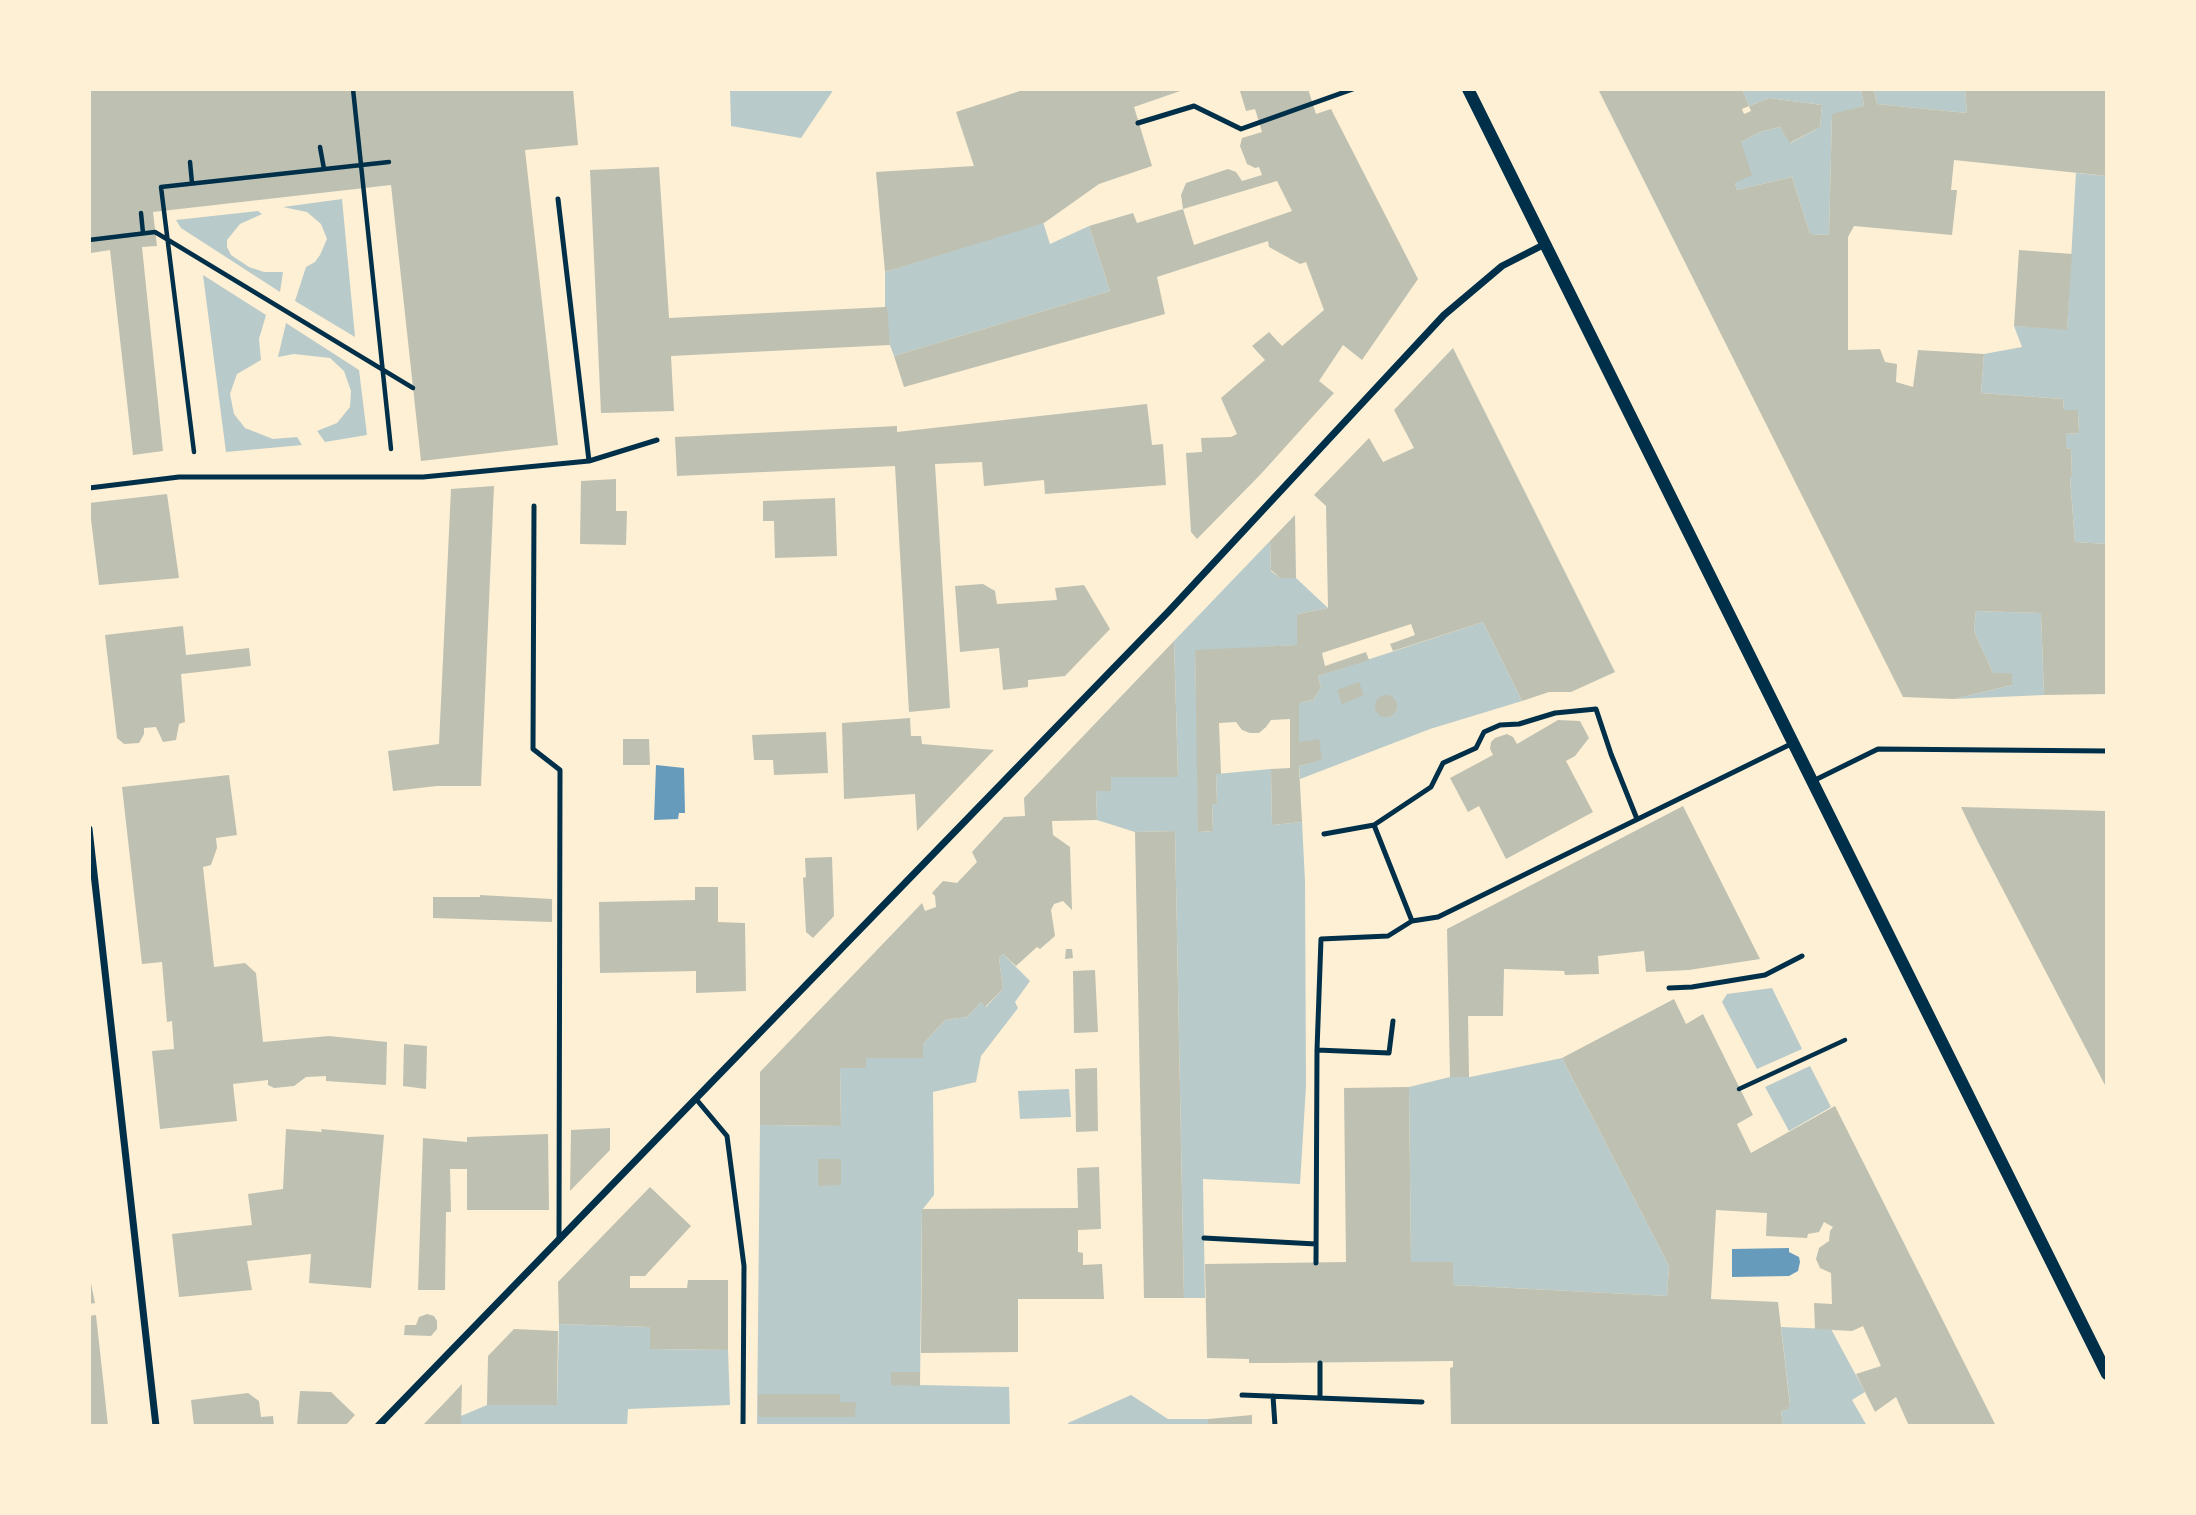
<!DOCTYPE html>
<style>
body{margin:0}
#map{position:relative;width:2196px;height:1515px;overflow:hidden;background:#fdf0d5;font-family:Lora,serif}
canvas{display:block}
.frame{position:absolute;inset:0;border:91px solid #fdf0d5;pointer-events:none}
</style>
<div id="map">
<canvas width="2196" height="1515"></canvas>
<div class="frame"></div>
</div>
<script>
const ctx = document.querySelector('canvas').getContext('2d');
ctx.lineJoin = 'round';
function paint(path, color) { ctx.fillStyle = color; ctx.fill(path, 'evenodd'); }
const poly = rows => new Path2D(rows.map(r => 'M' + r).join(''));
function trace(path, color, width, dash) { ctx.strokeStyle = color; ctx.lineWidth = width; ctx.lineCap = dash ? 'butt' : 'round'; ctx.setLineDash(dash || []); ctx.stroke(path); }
paint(poly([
 [730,89,834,89,801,138,731,126],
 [1742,89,1861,89,1864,106,1832,115,1829,235,1810,234,1792,177,1737,190,1735,183,1741,142,1760,132,1780,127,1791,143,1820,127,1822,105,1769,98,1749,106],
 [1874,89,1965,89,1967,113,1877,104],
 [2076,173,2107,176,2107,544,2075,542,2070,478,2072,477,2071,449,2066,448,2066,434,2079,433,2078,411,2064,410,2063,399,1981,393,1984,354,2022,347,2014,326,2067,329],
 [342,199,355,337,295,301,306,267,315,262,320,255,327,239,321,224,307,212,283,207],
 [258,211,262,214,240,224,227,240,227,247,231,255,249,267,264,272,283,272,280,292,181,228,176,220],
 [1043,222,1050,244,1089,226,1110,291,894,356,890,345,885,307,885,272],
 [203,275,266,315,259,339,261,360,237,374,230,394,234,414,245,428,273,439,297,437,302,445,226,452],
 [286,323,359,370,367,435,325,442,317,431,337,423,350,407,351,391,344,371,330,358,294,354,278,357],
 [1270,541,1271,571,1280,578,1296,578,1328,608,1297,614,1297,645,1195,651,1199,832,1213,831,1212,804,1217,804,1216,774,1271,769,1272,825,1302,822,1305,881,1306,1086,1300,1184,1203,1179,1205,1298,1184,1298,1175,831,1135,832,1097,820,1096,791,1111,791,1111,777,1178,776,1174,641],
 [1976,611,2041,613,2044,695,1954,699,2012,685,2012,673,1993,673,1974,631],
 [1483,622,1522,701,1430,729,1300,779,1299,766,1321,760,1299,742,1299,703,1313,700,1321,688,1318,676],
 [1003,954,1030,981,1015,1002,1018,1008,981,1056,976,1082,933,1092,934,1195,922,1210,920,1385,1009,1387,1010,1426,757,1426,760,1125,841,1126,840,1068,866,1068,866,1058,923,1058,923,1044,945,1020,967,1017,981,1002,986,1007,1003,989,999,958],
 [1772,988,1802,1049,1757,1069,1722,1002,1727,994],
 [1562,1058,1669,1266,1667,1296,1453,1285,1411,1262,1409,1087,1450,1077,1470,1077],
 [1810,1066,1831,1107,1789,1131,1765,1087],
 [1069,1089,1071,1117,1020,1119,1018,1091],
 [559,1324,650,1327,650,1349,728,1350,730,1405,628,1409,627,1426,461,1426,461,1416,487,1405,557,1405],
 [1781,1327,1831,1329,1865,1392,1852,1400,1867,1426,1783,1426,1781,1411,1787,1410,1790,1404],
 [1131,1395,1168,1419,1208,1419,1208,1426,1068,1426,1068,1423]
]), '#b9caca');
paint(poly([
 [656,765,684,768,685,813,679,813,678,819,654,820],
 [1789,1248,1789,1252,1799,1257,1800,1262,1798,1271,1789,1276,1732,1277,1732,1249]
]), '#669bbc');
paint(poly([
 [89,89,573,89,578,145,525,150,558,445,421,461,391,185,153,212,157,246,142,247,163,451,133,455,110,250,91,253,89,235],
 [1026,89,1183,90,1134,107,1152,166,1099,184,1044,223,885,272,876,172,974,166,956,112],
 [1244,89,1308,89,1316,114,1331,109,1418,279,1362,360,1343,345,1319,381,1334,393,1260,475,1197,539,1191,532,1186,453,1202,452,1201,438,1231,437,1237,434,1221,398,1265,360,1252,346,1269,332,1282,346,1324,310,1306,262,1300,264,1269,247,1268,241,1157,277,1165,314,904,387,894,356,1110,291,1089,226,1133,213,1137,223,1183,209,1194,245,1292,211,1277,181,1183,209,1181,195,1186,183,1228,169,1236,172,1242,181,1262,175,1259,167,1255,168,1247,164,1240,146,1242,138,1262,132,1255,109,1246,111,1240,91],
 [1598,89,1742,89,1749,106,1742,109,1744,114,1751,111,1749,106,1769,98,1822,105,1820,127,1790,143,1780,127,1760,132,1741,142,1752,175,1735,183,1737,190,1792,177,1810,234,1829,235,1832,114,1864,106,1861,89,1874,89,1877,104,1967,113,1965,89,2107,89,2107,176,1954,160,1951,190,1957,190,1952,235,1854,226,1848,237,1848,350,1880,349,1885,362,1897,364,1896,382,1913,387,1918,350,1984,354,1981,393,2063,399,2064,410,2078,410,2079,433,2066,434,2066,448,2071,449,2072,477,2070,478,2075,542,2107,544,2107,694,2044,695,2041,613,1976,611,1974,631,1993,673,2012,673,2012,685,1954,699,1903,697],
 [659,167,669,318,885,307,887,307,890,345,671,356,674,411,601,413,590,170],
 [2019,250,2072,254,2067,330,2014,326],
 [1453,348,1615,672,1571,692,1549,692,1522,701,1483,622,1393,651,1390,644,1415,635,1411,624,1322,653,1325,666,1366,652,1369,660,1318,676,1321,688,1313,700,1299,703,1299,742,1319,739,1322,760,1299,766,1302,822,1272,825,1271,769,1290,768,1290,719,1271,720,1266,727,1259,733,1250,733,1242,730,1236,722,1219,723,1221,774,1216,774,1217,804,1212,804,1213,831,1198,832,1195,650,1297,645,1297,614,1328,608,1326,506,1314,495,1369,438,1383,462,1414,448,1394,410],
 [1147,404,1152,445,1163,444,1166,485,1045,494,1044,480,984,486,982,462,935,464,950,708,909,712,895,466,677,476,675,437,897,426,897,432],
 [616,479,616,511,627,511,626,545,580,544,581,481],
 [494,486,481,786,437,786,393,791,388,751,439,744,451,489],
 [167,494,179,578,99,585,89,503],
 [835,498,837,556,775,558,774,521,763,521,763,501],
 [1295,515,1296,578,1280,578,1271,570,1270,541],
 [983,584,995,591,997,604,1057,600,1055,588,1084,585,1110,629,1065,676,1028,680,1028,687,1003,690,999,648,960,652,955,586],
 [183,626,186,655,249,648,251,666,181,674,185,722,179,724,176,740,163,742,156,727,144,728,144,734,139,743,124,744,117,738,105,635],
 [1174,641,1178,777,1111,777,1111,791,1096,791,1097,820,1052,821,1053,835,1070,847,1072,910,1063,901,1054,904,1051,910,1055,936,1040,949,1037,947,1016,966,1003,954,999,958,1003,989,985,1007,981,1002,967,1017,945,1020,923,1044,923,1058,866,1058,866,1068,840,1068,841,1126,760,1125,760,1072,922,903,925,911,936,907,935,896,932,893,943,881,957,883,977,862,972,852,1004,817,1025,816,1024,798],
 [1359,682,1364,695,1342,704,1337,690],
 '1375 706a11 11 0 1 1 22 0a11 11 0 1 1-22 0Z',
 [910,718,911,736,921,736,922,744,994,750,917,831,915,794,844,799,842,723],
 [1558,720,1580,721,1589,738,1575,756,1566,761,1593,812,1506,859,1479,806,1468,812,1450,778,1493,755,1490,749,1491,742,1495,738,1507,734,1513,737,1517,744],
 [826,732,828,773,774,775,773,760,754,760,752,735],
 [623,739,649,739,650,765,623,765],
 [229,775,237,835,216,838,217,848,211,865,203,867,214,967,245,963,256,973,263,1042,329,1036,387,1042,386,1085,326,1081,326,1076,306,1077,294,1086,274,1088,268,1085,268,1080,233,1084,237,1121,160,1129,152,1051,174,1049,172,1021,167,1022,162,962,142,964,122,787],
 [1683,806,1760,959,1689,970,1646,972,1644,951,1598,956,1599,974,1565,975,1564,971,1504,969,1503,1016,1468,1016,1469,1077,1450,1077,1447,929],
 [1961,807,2107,811,2107,1089,1978,842],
 [1175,831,1184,1298,1144,1298,1135,832],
 [832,857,834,916,813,938,806,932,803,878,806,877,805,858],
 [695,887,718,887,718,922,745,923,746,991,696,993,696,971,600,973,599,902,695,900],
 [480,895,552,899,552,922,433,918,433,897,480,897],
 [1066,949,1072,949,1073,958,1065,959],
 [1095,970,1098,1032,1074,1033,1073,971],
 [1674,999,1686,1024,1703,1014,1753,1115,1737,1124,1751,1153,1835,1106,1996,1426,1909,1426,1896,1397,1875,1412,1856,1374,1881,1366,1863,1326,1852,1331,1815,1329,1814,1303,1832,1304,1831,1273,1820,1268,1816,1259,1819,1248,1829,1241,1830,1231,1833,1227,1824,1222,1819,1232,1808,1234,1807,1238,1766,1236,1767,1213,1716,1210,1711,1299,1778,1302,1790,1405,1787,1410,1781,1411,1783,1426,1451,1426,1450,1368,1453,1367,1453,1361,1276,1363,1249,1363,1249,1359,1207,1358,1205,1264,1346,1262,1344,1088,1409,1087,1411,1262,1453,1262,1453,1285,1667,1296,1669,1266,1562,1058],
 [404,1044,427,1046,426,1089,403,1086],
 [1097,1068,1098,1131,1076,1132,1075,1069],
 [610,1128,610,1150,570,1191,571,1130],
 [286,1129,322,1132,321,1129,384,1135,371,1288,309,1283,311,1254,247,1261,252,1290,179,1297,172,1234,252,1225,248,1194,283,1189],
 [548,1134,549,1210,467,1210,467,1169,450,1169,451,1212,446,1212,445,1290,418,1290,423,1138,467,1142,467,1137],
 [818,1159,841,1159,841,1185,818,1186],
 [1099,1167,1101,1229,1078,1230,1078,1252,1083,1253,1083,1265,1102,1264,1104,1299,1018,1299,1018,1352,921,1353,922,1209,1078,1208,1077,1168],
 [650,1187,691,1226,645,1276,630,1276,630,1288,687,1288,688,1280,728,1280,728,1350,650,1349,650,1327,559,1324,558,1282],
 [89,1273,95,1303,89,1304],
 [427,1314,434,1316,437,1321,437,1329,431,1336,404,1335,405,1325,416,1325,419,1317],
 [96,1315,104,1388,108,1426,89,1426,89,1316],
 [514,1329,558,1331,557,1405,487,1405,488,1356],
 [891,1372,920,1372,920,1386,891,1385],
 [462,1384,461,1426,422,1426,448,1399],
 [300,1391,331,1392,355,1415,345,1426,297,1426],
 [248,1393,259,1401,261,1417,273,1416,274,1426,194,1426,191,1400],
 [758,1394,840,1394,840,1402,856,1402,855,1417,758,1417],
 [1252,1415,1252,1426,1208,1426,1208,1419]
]), '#bec0b2');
trace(poly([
 [353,89,391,449],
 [320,147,324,169],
 [190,162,192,183],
 [141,213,143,233],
 [89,240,155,232,413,388],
 [194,452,161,187,389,162],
 [1739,1089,1845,1040]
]), '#003049', 4.5);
trace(poly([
 [1138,123,1194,106,1241,129,1353,89],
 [589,461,657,440],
 [89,488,179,477,423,477,589,461,558,199],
 [534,506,533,749,560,770,559,1241],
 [1813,781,1878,749,2107,751],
 [1374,825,1412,921,1388,936,1321,939,1317,1050,1389,1053,1393,1021],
 [1324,834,1374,825,1431,787,1443,763,1476,748,1484,732,1500,725,1519,724,1555,713,1596,709,1611,754,1637,819],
 [1412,921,1438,917,1793,743],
 [1669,988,1692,987,1765,975,1802,956],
 [696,1099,727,1136,744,1266,743,1426],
 [1204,1238,1316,1244],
 [1316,1263,1317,1050],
 [1242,1395,1422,1402],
 [1273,1396,1275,1426],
 [1320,1398,1320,1363]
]), '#003049', 5);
trace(poly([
 [89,829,156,1426],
 [378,1426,1169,611,1444,315,1502,266,1545,244]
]), '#003049', 7);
trace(poly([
 [1468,89,2107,1374]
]), '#003049', 12);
</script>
